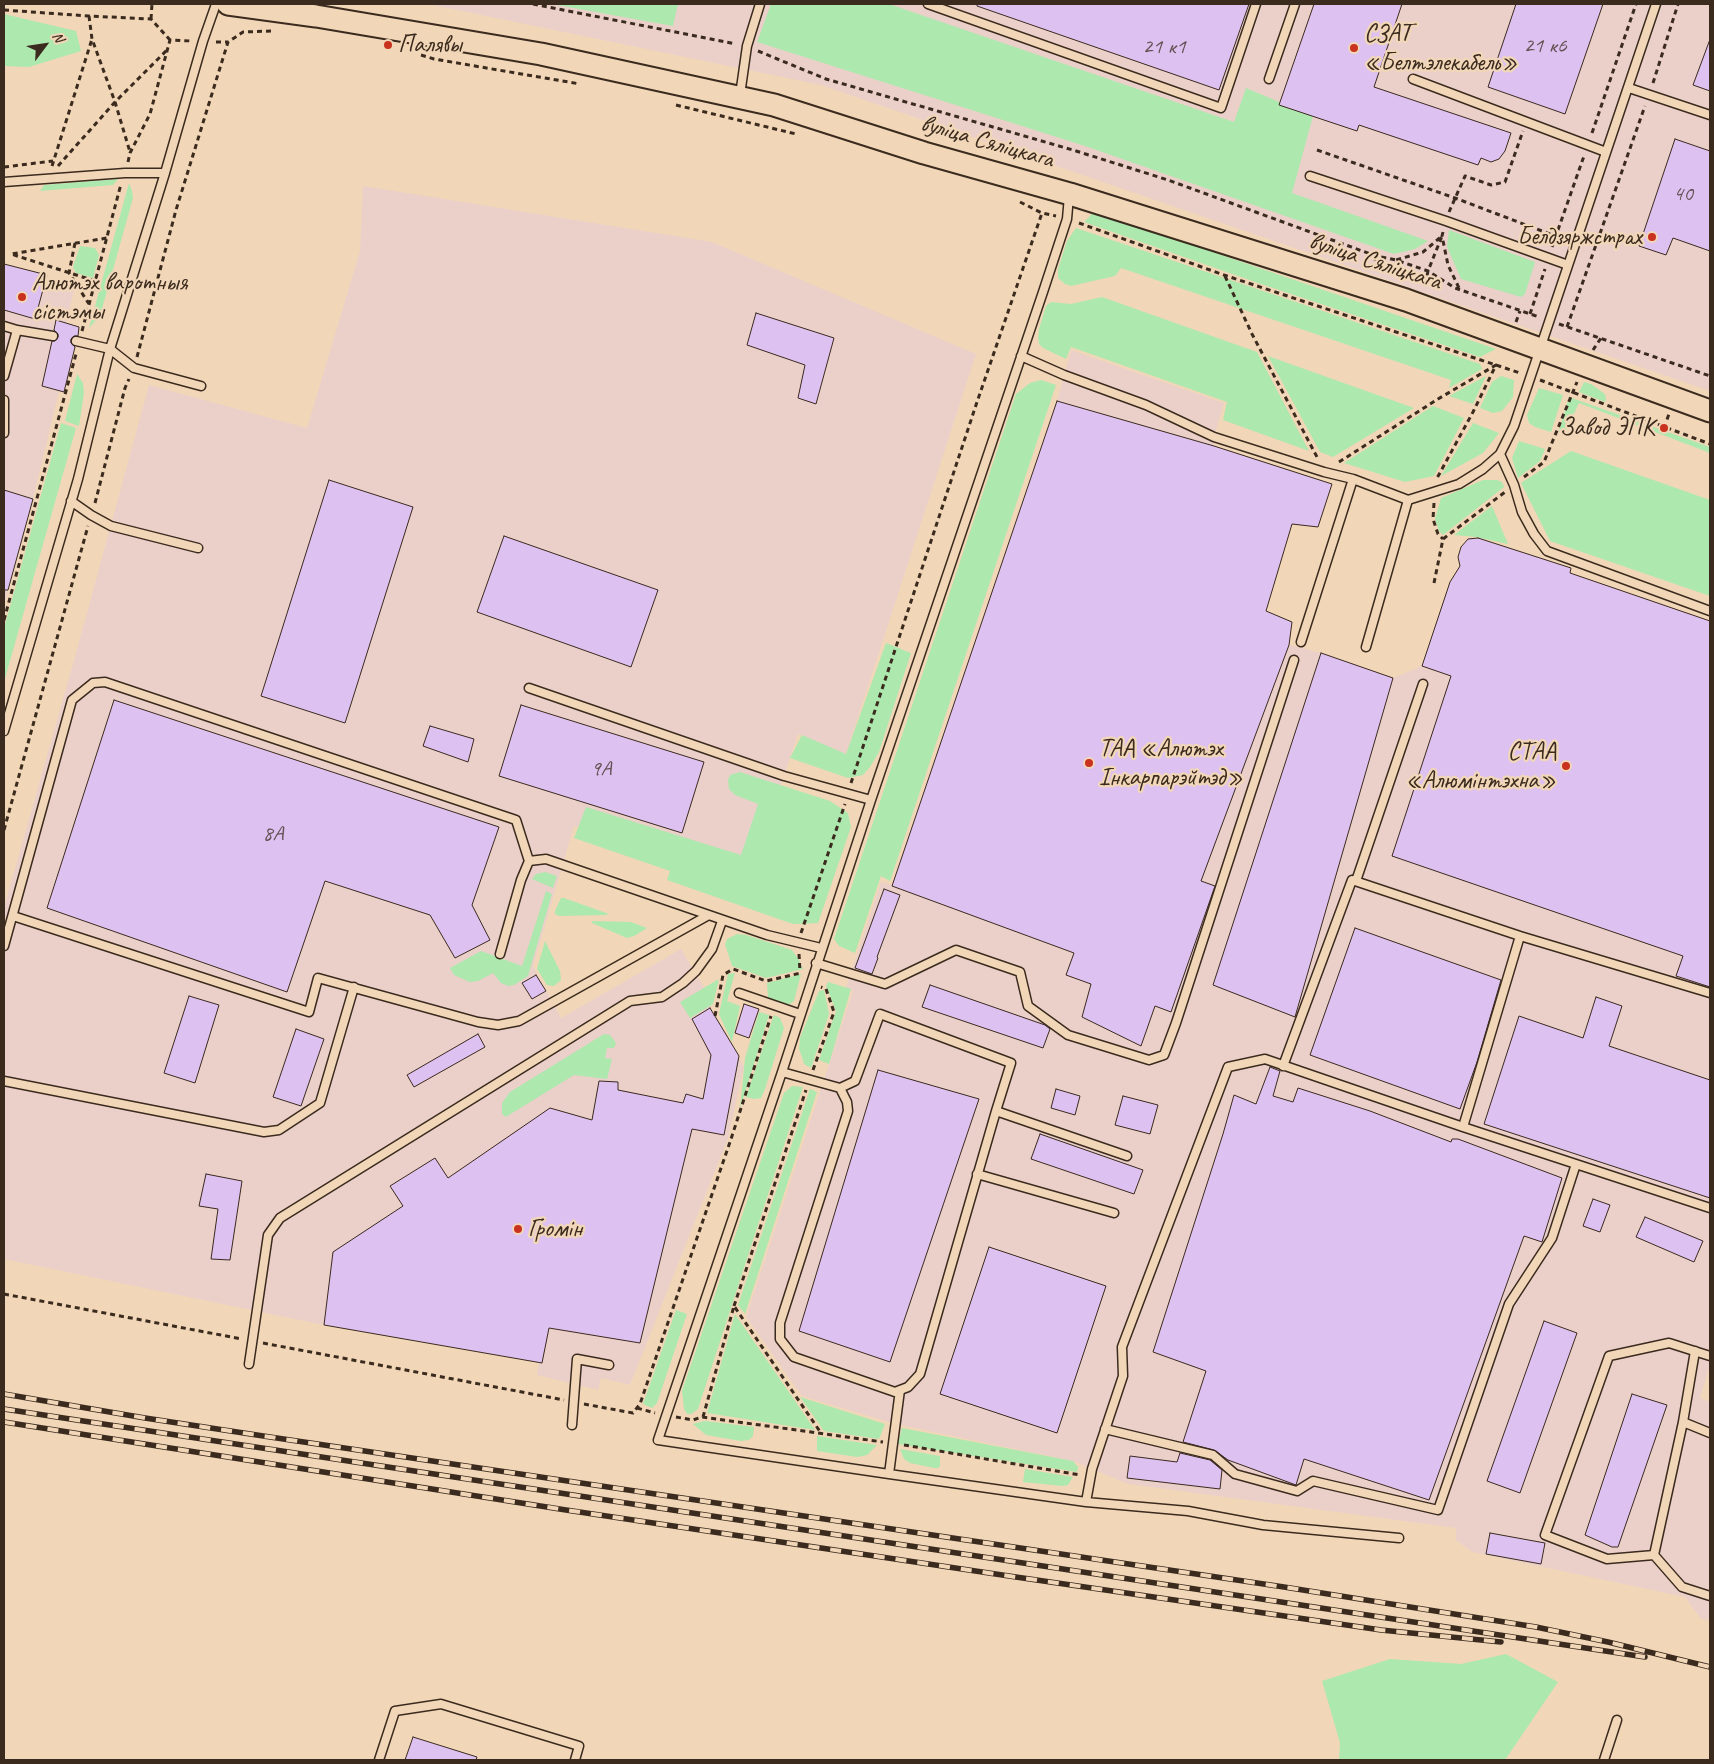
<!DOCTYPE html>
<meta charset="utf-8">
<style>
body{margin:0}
#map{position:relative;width:1714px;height:1764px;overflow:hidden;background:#f1d7b8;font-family:Caveat,sans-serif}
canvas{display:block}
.frame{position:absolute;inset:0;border:5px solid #3b2a1e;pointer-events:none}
.north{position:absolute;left:20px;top:20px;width:50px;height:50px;-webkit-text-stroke:4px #f1d7b8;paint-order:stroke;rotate:59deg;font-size:14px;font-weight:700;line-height:20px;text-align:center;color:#3b2a1e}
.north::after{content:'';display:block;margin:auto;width:18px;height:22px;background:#3b2a1e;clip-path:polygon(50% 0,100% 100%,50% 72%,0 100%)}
</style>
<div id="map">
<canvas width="1714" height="1764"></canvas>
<div class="frame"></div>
<div class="north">N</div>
</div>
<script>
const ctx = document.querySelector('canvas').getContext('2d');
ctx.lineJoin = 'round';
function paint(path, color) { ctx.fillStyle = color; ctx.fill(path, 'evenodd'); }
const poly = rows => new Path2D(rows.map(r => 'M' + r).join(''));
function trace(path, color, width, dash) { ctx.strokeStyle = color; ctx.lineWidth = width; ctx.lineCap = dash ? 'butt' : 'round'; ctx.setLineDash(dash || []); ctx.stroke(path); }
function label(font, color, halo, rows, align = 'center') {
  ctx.font = font + ' Caveat,sans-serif'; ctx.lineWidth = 4.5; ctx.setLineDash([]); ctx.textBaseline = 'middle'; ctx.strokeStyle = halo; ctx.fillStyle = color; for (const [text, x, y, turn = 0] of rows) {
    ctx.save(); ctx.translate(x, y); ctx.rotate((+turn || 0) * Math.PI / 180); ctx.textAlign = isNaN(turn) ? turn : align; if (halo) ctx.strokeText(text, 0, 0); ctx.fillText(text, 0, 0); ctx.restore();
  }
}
paint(poly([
 [428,4,1710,4,1710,391,821,85],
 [363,186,712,242,976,354,846,754,798,734,747,885,574,826,533,966,561,1018,681,949,712,1001,710,1008,744,1067,728,1138,630,1385,601,1378,598,1390,537,1375,539,1362,324,1325,4,1259,4,907,75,657,149,385,307,428,360,251],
 [4,264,47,275,45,282,74,291,66,323,79,327,64,392,59,391,33,499,4,606],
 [1071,350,1224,403,1214,437,1214,446,1332,484,1318,527,1292,525,1266,611,1292,622,1289,645,1321,653,1393,678,1422,666,1450,582,1460,566,1458,557,1461,547,1478,538,1571,568,1570,573,1710,621,1710,1365,1700,1398,1710,1402,1710,1620,1701,1619,1685,1597,1472,1552,1456,1540,1456,1528,1128,1484,1073,1461,895,1424,802,1396,746,1317,853,991,846,988,881,882,892,885,1057,401]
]), '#ebd0c9');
paint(poly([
 [551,4,678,4,673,26],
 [771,4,889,4,1234,122,1246,88,1313,116,1292,193,1428,241,1415,249,1394,254,1085,146,757,42],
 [4,14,76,31,81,51,29,67,4,66],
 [118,179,113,185,40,191,44,185],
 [129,183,132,191,133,198,100,316,89,328],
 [1101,212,1201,248,1496,349,1480,357,1261,284,1084,222,1093,213],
 [1076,228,1480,364,1482,369,1449,388,1451,380,1121,268,1115,276,1071,286,1065,284,1058,278,1058,269,1067,241],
 [1449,230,1535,262,1525,294,1521,297,1461,279,1447,247],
 [80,246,95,248,99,255,93,278,76,273,73,267],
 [1102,297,1257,352,1309,451,1223,420,1227,402,1071,347,1066,359,1043,348,1039,344,1038,337,1039,329,1046,306,1051,302,1071,304],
 [1268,356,1414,408,1333,457,1320,452],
 [77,374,83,383,84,393,79,426,65,421],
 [1486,376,1473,404,1449,396],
 [1501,376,1514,380,1513,397,1502,411,1493,413,1480,408,1492,382],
 [1041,380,1056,385,890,881,881,876,855,953,839,946,834,939,1016,394,1030,383],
 [1584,382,1591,384,1605,394,1606,399,1605,402,1579,392],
 [1539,388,1563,395,1551,432,1535,427,1529,423,1527,415],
 [1569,397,1710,447,1710,453,1579,403,1565,433,1559,431],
 [1433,406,1464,418,1434,476,1405,482,1344,463],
 [61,423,76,428,4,682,4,628],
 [1473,423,1499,433,1483,453,1441,476],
 [1519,441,1545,449,1540,461,1518,478,1512,458],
 [1571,451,1710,500,1710,596,1550,541,1521,483],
 [1483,480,1497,480,1502,482,1504,487,1443,535,1439,531,1435,519,1441,498],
 [1492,506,1508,544,1476,537,1454,535],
 [886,643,911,653,879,752,870,767,863,775,848,778,790,758,802,735,846,754],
 [740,772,830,801,848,813,851,827,818,923,793,924,667,880,670,871,574,838,586,807,741,855,758,804,735,795,729,789,728,780,730,775],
 [545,872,557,876,553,888,532,879,536,874],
 [546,891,552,894,528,976,514,985,508,986,501,983,493,973,478,981,470,982,454,975,450,968,481,951,522,966],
 [561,898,564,898,609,914,606,915,559,916,555,914,555,911],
 [592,921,631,922,647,928,634,936,627,938,592,923],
 [737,934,746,935,792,950,799,960,803,969,766,978,732,966,725,944,727,939],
 [545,941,560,971,561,980,554,986,547,985,537,969],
 [735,973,727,1001,740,1006,732,1042,719,1014,728,974],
 [801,974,794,1001,787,1006,774,1002,768,997,767,983],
 [719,979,713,1004,690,1018,680,1002],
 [828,982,851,989,829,1064,819,1060,836,1011,826,986],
 [824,990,829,1014,811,1068,804,1064,802,1057,799,1049,800,1038,819,991],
 [759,1012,769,1015,740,1109,745,1058],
 [774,1015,780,1018,784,1028,765,1089,761,1098,754,1099,746,1097],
 [604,1034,610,1035,616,1043,614,1048,607,1048,605,1058,612,1059,607,1079,574,1075,509,1115,506,1117,502,1114,502,1103,510,1092],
 [792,1086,803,1087,698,1409,691,1414,687,1414,684,1409,682,1391,784,1093],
 [810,1089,817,1092,745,1314,738,1305],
 [676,1310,687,1314,657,1403,652,1408,643,1404],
 [735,1314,815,1430,707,1413],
 [800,1397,885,1424,879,1439,824,1431],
 [705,1421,754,1427,753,1436,749,1440,741,1441,706,1435,693,1424],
 [902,1428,1073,1461,1078,1467,1077,1472,898,1444],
 [817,1436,877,1445,867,1455,857,1457,817,1451],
 [900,1449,940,1456,940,1466,938,1468,934,1468,910,1463,904,1459],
 [1025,1469,1073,1477,1068,1485,1063,1486,1023,1482],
 [1506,1654,1558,1682,1505,1760,1339,1760,1340,1743,1322,1681,1390,1659,1461,1664]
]), '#ade8ae');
const building = poly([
 [977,4,1249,4,1219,90,977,6,977,4],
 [1314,4,1402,4,1374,87,1511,133,1505,151,1499,159,1491,162,1481,158,1478,165,1359,125,1357,131,1279,105,1314,4],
 [1516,4,1603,4,1565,114,1488,87,1516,4],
 [1709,42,1710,43,1710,91,1693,85,1709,42],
 [1675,139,1710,151,1710,251,1673,238,1666,255,1639,246,1675,139],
 [4,264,47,275,35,319,4,310,4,264],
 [756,313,834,338,816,404,798,398,805,365,747,345,756,313],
 [56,320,79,327,78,336,74,336,71,339,71,343,75,347,64,392,42,386,52,341,55,341,58,337,58,334,54,330,56,320],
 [1057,401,1214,446,1332,484,1318,527,1292,524,1266,611,1292,622,1289,645,1201,881,1215,886,1171,1012,1155,1006,1141,1046,1082,1017,1091,984,1066,975,1074,953,892,886,1057,401],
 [329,480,413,507,345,723,261,696,329,480],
 [4,490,33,499,8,590,4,590,4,490],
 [504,536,658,590,631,667,477,612,504,536],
 [1478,538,1571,568,1570,573,1710,621,1710,987,1676,976,1683,956,1392,856,1451,676,1422,666,1450,582,1460,566,1458,557,1461,547,1468,539,1478,538],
 [1321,653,1393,678,1295,1017,1213,985,1321,653],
 [114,700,499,827,472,905,490,940,455,958,430,915,325,881,287,992,47,908,114,700],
 [521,705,704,762,682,833,499,776,521,705],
 [430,726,474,739,468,762,423,746,430,726],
 [884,889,900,895,877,957,878,958,872,974,855,968,884,889],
 [1355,928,1501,980,1477,1062,1460,1109,1310,1055,1355,928],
 [536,975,546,991,532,999,522,983,536,975],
 [930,985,1045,1025,1050,1029,1043,1048,922,1007,930,985],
 [189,996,219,1005,195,1083,164,1073,189,996],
 [1596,997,1622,1006,1609,1046,1710,1080,1710,1198,1484,1124,1519,1016,1583,1038,1596,997],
 [744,1004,759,1009,749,1038,735,1033,744,1004],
 [710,1008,739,1056,724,1135,692,1129,640,1343,549,1328,542,1363,324,1325,333,1252,403,1206,390,1186,435,1158,448,1178,550,1108,592,1120,599,1081,618,1082,618,1090,683,1103,686,1094,703,1099,711,1055,692,1019,710,1008],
 [296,1029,324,1039,301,1106,273,1097,296,1029],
 [478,1034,485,1047,414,1087,407,1075,478,1034],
 [1270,1067,1280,1071,1273,1096,1293,1102,1298,1088,1370,1111,1451,1142,1452,1139,1458,1139,1562,1178,1542,1242,1524,1236,1429,1500,1304,1459,1296,1485,1228,1460,1214,1450,1183,1442,1206,1371,1153,1352,1223,1134,1234,1095,1256,1104,1270,1067],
 [878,1070,979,1099,890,1362,799,1331,878,1070],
 [1056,1089,1080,1096,1075,1115,1051,1108,1056,1089],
 [1123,1096,1158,1105,1150,1134,1115,1125,1123,1096],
 [1040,1134,1143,1170,1134,1194,1031,1159,1040,1134],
 [206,1174,242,1181,230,1260,211,1259,218,1209,199,1206,206,1174],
 [1593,1199,1610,1205,1600,1232,1583,1226,1593,1199],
 [1645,1217,1703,1241,1694,1262,1636,1237,1645,1217],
 [989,1247,1106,1286,1057,1433,940,1394,989,1247],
 [1544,1321,1577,1333,1520,1493,1487,1481,1544,1321],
 [1632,1394,1667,1405,1618,1547,1612,1547,1585,1535,1632,1394],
 [1180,1453,1210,1460,1222,1470,1220,1489,1127,1478,1130,1456,1177,1462,1180,1453],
 [1490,1533,1545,1543,1541,1564,1486,1554,1490,1533],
 [413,1737,477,1757,476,1760,405,1760,413,1737]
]);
paint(building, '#ddc1f0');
trace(building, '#3b2a1e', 1);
const service = poly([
 [928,4,1221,108,1256,4],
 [1656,4,1514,426,1500,454,1514,485,1522,512,1534,534,1547,551,1710,611],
 [1269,79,1295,4],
 [1413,79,1606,152],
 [1629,88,1710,115],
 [740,95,747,46,760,4],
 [1310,176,1446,221,1568,265],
 [4,182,125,173,165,173],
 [4,326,17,330],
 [76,341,110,349,134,368,201,386],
 [1021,356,1064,375,1146,405,1214,437,1324,472,1353,479,1408,500,1459,484,1483,469,1500,454],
 [4,376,17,330,53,336],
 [4,400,4,433],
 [71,501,91,515,111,526,198,548],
 [1301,642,1353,479],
 [1366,647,1408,500],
 [529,688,784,776,871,800],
 [4,731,78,479,110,349,165,173,203,41,216,4],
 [1356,881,1423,684],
 [13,916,309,1012,318,978,478,1022,498,1025,519,1021,707,916],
 [4,946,72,700,93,683,105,682,516,820,529,861],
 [500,954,521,880,529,861,546,859,767,935,821,948],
 [816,963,885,984,956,950,1020,972,1028,1006,1068,1035,1149,1060,1164,1055,1176,1023,1294,660],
 [739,993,800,1014],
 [1710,993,1520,936,1463,1127,1710,1208],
 [1283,1066,1352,880,1520,936],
 [782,1072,840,1088,847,1102,848,1111,780,1323,780,1339,794,1357,895,1392,908,1387,920,1374,996,1111,1011,1063,880,1014,855,1081,840,1088],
 [4,1081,264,1132,279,1130,320,1103,354,987],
 [996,1111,1127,1156],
 [977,1174,1114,1213],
 [1695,1351,1683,1422,1710,1433],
 [1710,1356,1669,1343,1609,1356,1545,1535,1607,1559,1654,1555,1682,1587,1710,1596],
 [249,1364,268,1235,280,1218,630,1001,662,997,683,983,696,971,712,949,722,921],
 [900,1390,889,1474,658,1440,782,1072,871,800,1043,292,1067,219,1069,196],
 [572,1425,577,1359,609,1365],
 [1105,1429,1213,1455,1235,1474,1297,1491,1313,1481,1438,1510,1509,1304,1552,1238,1576,1164],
 [889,1474,1086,1502,1092,1469,1123,1376,1122,1347,1228,1067,1265,1059,1463,1127],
 [1086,1502,1188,1511,1263,1525,1399,1538],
 [1654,1555,1683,1422],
 [379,1760,395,1711,441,1704,579,1746,575,1760],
 [1604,1760,1617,1720]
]);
const secondary = poly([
 [228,4,316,16,541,54,774,105,924,153,1070,194,1406,300,1710,411]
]);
trace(service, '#3b2a1e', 11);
trace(secondary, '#3b2a1e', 25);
trace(poly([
 [533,4,736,44],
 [4,10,89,16,151,19,170,40],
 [89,16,92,39,115,102,130,152],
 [151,19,152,4],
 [216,42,228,42],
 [758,51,826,79,1073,150,1168,180,1376,256,1396,260,1428,271,1455,288,1539,317],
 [421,55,434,59,580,84],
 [1653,83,1678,4],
 [676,105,796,134],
 [1592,133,1636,4],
 [1317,150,1455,198,1555,236],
 [128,162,130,153,150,114,170,40,192,41],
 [52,166,92,39],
 [58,166,115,102,167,50],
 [4,167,53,161],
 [1020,202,1042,213,1056,216],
 [1449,212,1465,176,1491,185,1505,182,1523,131],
 [1079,223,1224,275,1520,373],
 [1443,232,1442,236,1448,265,1460,290],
 [75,243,69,273,89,304],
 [1552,247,1584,156],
 [1376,256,1374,267,1386,272],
 [1225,276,1252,334,1317,457],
 [1401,277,1396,260,1423,252,1442,236,1428,271,1425,285],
 [95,281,11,254,107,238],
 [1530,314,1545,269],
 [1516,322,1520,311],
 [1559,324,1710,376],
 [1567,327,1645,106],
 [82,331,121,184],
 [1593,350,1601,338],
 [137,357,176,210,228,42,243,32,271,31],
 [1540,380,1710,444],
 [1664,428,1669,414],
 [1339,462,1438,399,1496,365,1473,412,1436,480],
 [1524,477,1544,462,1577,382],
 [95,503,125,388,129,379],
 [1434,503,1433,519,1438,534,1443,539],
 [1434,583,1443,539,1505,492],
 [4,620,76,354],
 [851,783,976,405,1042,213],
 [4,830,88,526],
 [801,933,845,804],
 [799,954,800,972],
 [715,1016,723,975,733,969,766,981,801,973],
 [813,1070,834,1012,826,989,821,987],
 [4,1294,242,1339],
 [734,1306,806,1090],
 [263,1343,564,1400],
 [584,1404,633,1413,640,1404,731,1139,771,1016],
 [637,1408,655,1413],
 [676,1417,693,1420,702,1417,883,1442],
 [703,1417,734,1306,821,1433],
 [904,1445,1080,1475]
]), '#3b2a1e', 3, [5, 4]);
trace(service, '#f1d7b8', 8);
trace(secondary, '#f1d7b8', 21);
const rail = poly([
 [4,1394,145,1418,270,1437,1284,1587,1536,1627,1608,1642,1710,1667],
 [4,1409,1645,1657],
 [4,1422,566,1510,1009,1576,1381,1630,1501,1642]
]);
trace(rail, '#3b2a1e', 5.5);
trace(rail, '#f1d7b8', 4, [11]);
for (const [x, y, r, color] of [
 [388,45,5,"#c8321e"],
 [1354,48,5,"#c8321e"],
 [1652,237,5,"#c8321e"],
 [22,297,5,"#c8321e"],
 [1664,428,5,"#c8321e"],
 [1089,763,5,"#c8321e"],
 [1566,766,5,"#c8321e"],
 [518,1229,5,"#c8321e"]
]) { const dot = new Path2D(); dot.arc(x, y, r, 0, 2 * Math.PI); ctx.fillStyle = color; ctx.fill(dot); trace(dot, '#f1d7b8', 2); }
label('22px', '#645052', null, [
 ["21 к6",1545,46],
 ["21 к1",1164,47],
 ["40",1683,194],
 ["9А",601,769],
 ["8А",273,834]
]);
label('25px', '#3b2a1e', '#f1d7b8', [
 ["СЗАТ",1364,34],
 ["«Белтэлекабель»",1364,63],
 ["Палявы",398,45],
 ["Белдзяржстрах",1642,237,"right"],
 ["Алютэх варотныя",32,283],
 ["сістэмы",32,312],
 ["Завод ЭПК",1654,428,"right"],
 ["ТАА «Алютэх",1099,749],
 ["Інкарпарэйтэд»",1099,778],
 ["СТАА",1556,752,"right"],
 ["«Алюмінтэхна»",1556,781,"right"],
 ["Громін",528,1229]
], 'left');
label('25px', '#3b2a1e', '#f1d7b8', [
 ["вуліца Сяліцкага",987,142,16],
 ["вуліца Сяліцкага",1375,262,18]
]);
</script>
